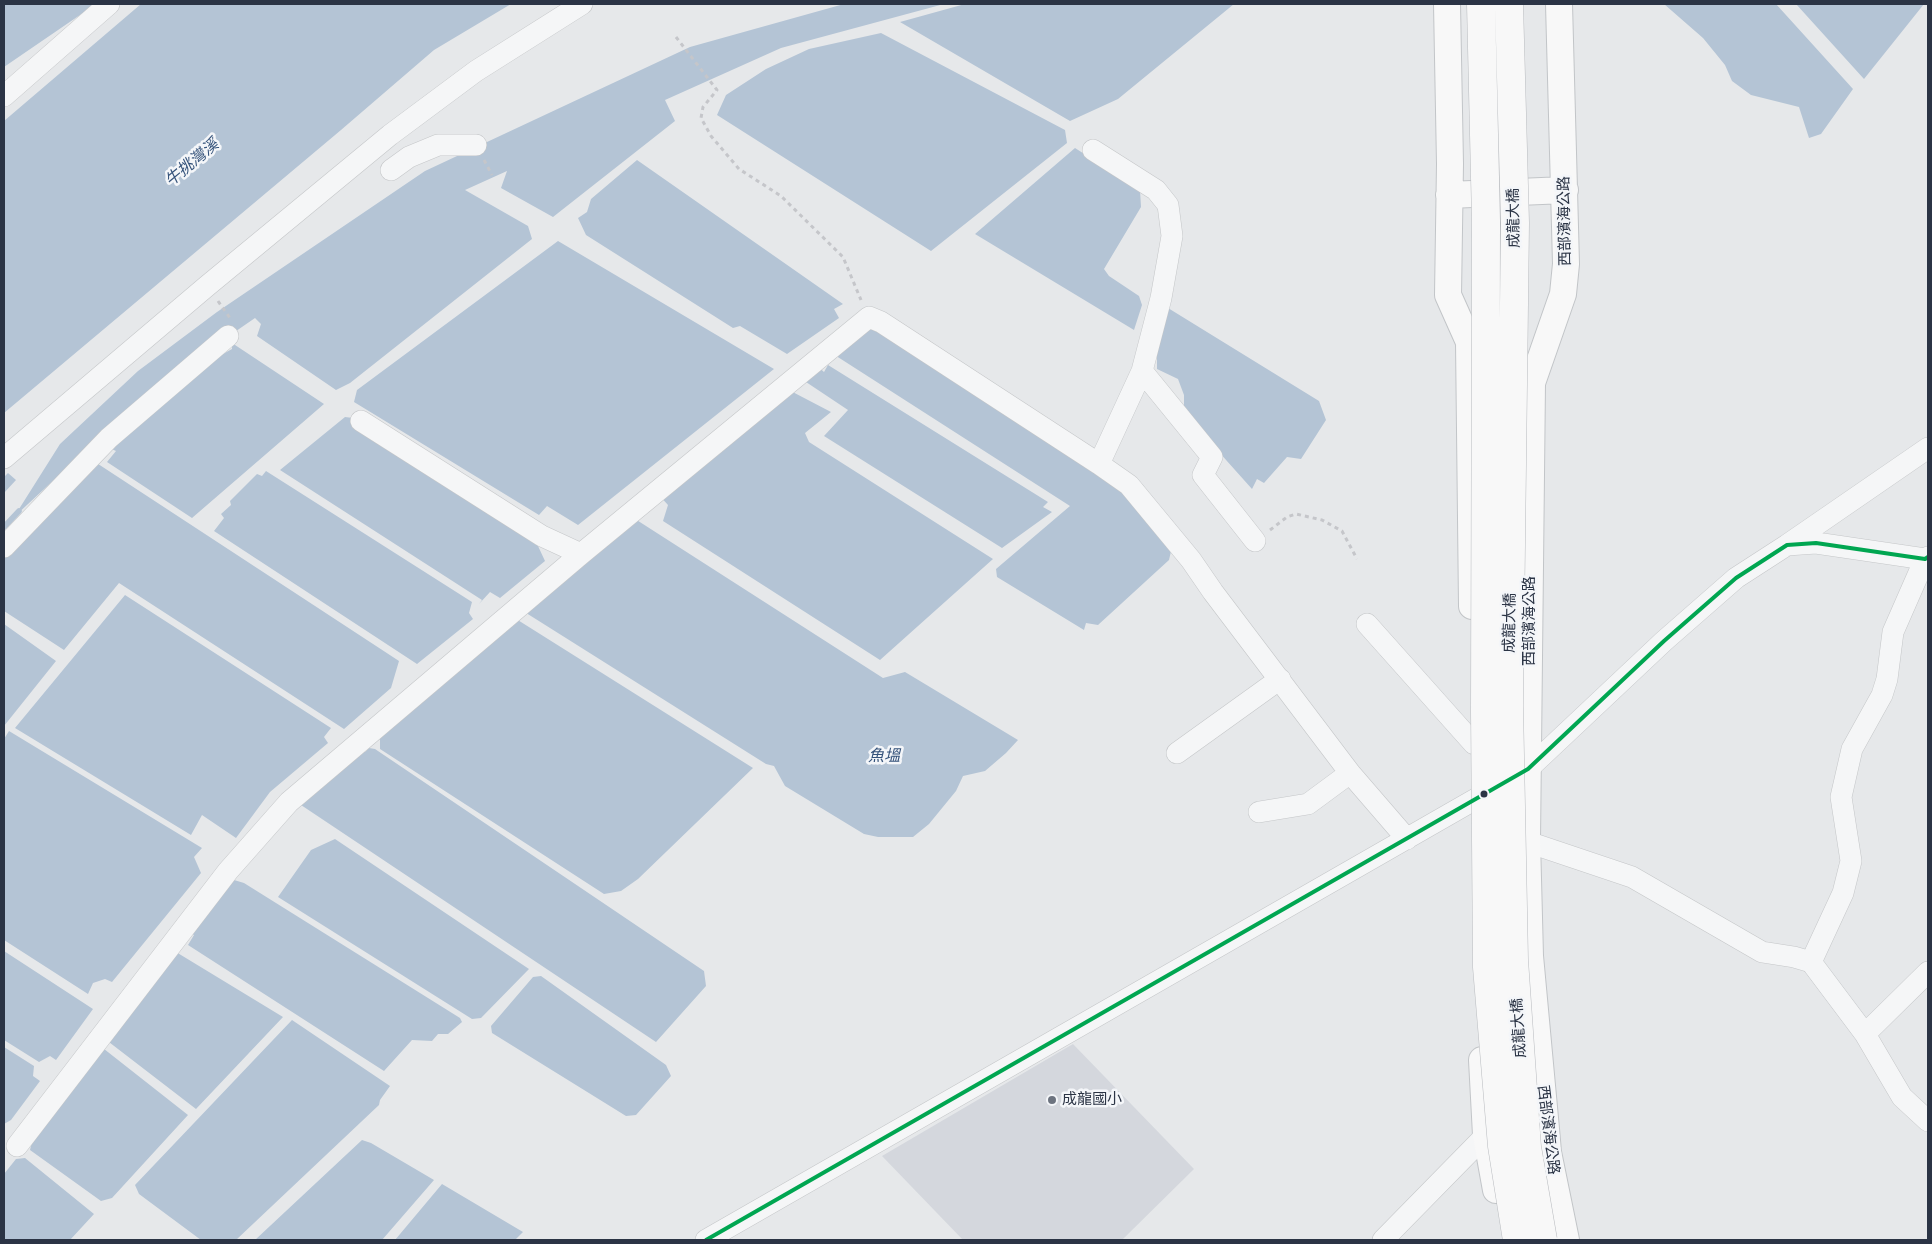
<!DOCTYPE html>
<meta charset="utf-8">
<style>
body{margin:0}
#map{position:relative;width:1932px;height:1244px;overflow:hidden;background:#e6e8ea;font-family:"Noto Sans",sans-serif}
canvas{display:block}
.frame{position:absolute;inset:0;border:5px solid #2b3445;pointer-events:none}
</style>
<div id="map">
<canvas width="1932" height="1244"></canvas>
<div class="frame"></div>
</div>
<script>
const ctx = document.querySelector('canvas').getContext('2d');
ctx.lineJoin = 'round';
function paint(path, color) { ctx.fillStyle = color; ctx.fill(path, 'evenodd'); }
const poly = rows => new Path2D(rows.map(r => 'M' + r).join(''));
function trace(path, color, width, dash) { ctx.strokeStyle = color; ctx.lineWidth = width; ctx.lineCap = dash ? 'butt' : 'round'; ctx.setLineDash(dash || []); ctx.stroke(path); }
function label(font, color, halo, rows, align = 'center') {
  ctx.font = font + ' "Noto Sans","Noto Sans TC",sans-serif'; ctx.lineWidth = 5; ctx.setLineDash([]); ctx.textBaseline = 'middle'; ctx.strokeStyle = halo; ctx.fillStyle = color; for (const [text, x, y, turn = 0] of rows) {
    ctx.save(); ctx.translate(x, y); ctx.rotate((+turn || 0) * Math.PI / 180); ctx.textAlign = isNaN(turn) ? turn : align; if (halo) ctx.strokeText(text, 0, 0); ctx.fillText(text, 0, 0); ctx.restore();
  }
}
paint(poly([
 [1073,1044,1194,1169,1122,1240,963,1240,882,1156]
]), '#d4d7dd');
paint(poly([
 [4,4,96,4,4,67],
 [141,4,511,4,434,50,341,130,4,413,4,121],
 [844,4,944,4,781,48,665,100,675,121,553,217,501,188,507,171,465,190,528,226,532,239,350,383,336,390,257,336,261,324,255,318,152,389,14,517,60,444,138,371,217,312,425,171,690,47],
 [965,4,1234,4,1118,99,1070,121,900,22],
 [1664,4,1776,4,1853,89,1821,134,1809,138,1799,107,1751,95,1732,81,1725,65,1703,38],
 [1796,4,1924,4,1864,79],
 [881,33,1065,130,1067,143,931,251,717,115,726,95,766,69,809,49],
 [1075,148,1140,190,1141,207,1104,269,1109,276,1139,296,1142,305,1134,330,975,234],
 [637,160,843,304,834,309,839,318,787,354,740,326,733,328,586,235,578,218,587,212,591,199],
 [558,241,774,369,578,525,547,506,539,515,354,402,357,390],
 [1168,308,1319,401,1326,420,1301,459,1287,457,1264,483,1257,479,1252,489,1184,413,1184,395,1178,379,1157,369,1157,357,1150,351],
 [867,318,1118,481,1172,547,1169,560,1098,625,1086,623,1084,630,997,577,996,569,1070,506,830,352],
 [232,343,324,404,192,518,107,462,116,451,105,446,215,350,223,354,232,349],
 [814,363,824,372,828,365,1048,502,1043,507,1052,512,1002,548,824,436,848,410,800,378],
 [785,388,831,412,805,433,809,442,993,559,880,660,663,521,668,505,657,493],
 [345,417,353,418,531,531,545,561,500,598,490,592,479,604,482,600,280,470],
 [89,458,399,661,391,688,344,729,119,583,64,650,4,611,4,548],
 [266,471,472,602,469,613,473,619,417,664,214,531,224,518,221,514,231,505,230,501,257,474,262,476],
 [8,473,16,480,4,493,4,477],
 [632,517,883,678,905,672,1018,740,1006,753,985,771,963,776,956,791,929,824,913,837,878,837,864,834,785,786,774,766,766,764,523,611],
 [125,595,331,728,324,737,328,743,270,792,236,838,202,815,191,835,15,728],
 [513,617,753,768,638,879,621,891,604,894,380,749,380,730],
 [4,624,56,661,4,726],
 [9,731,202,848,194,857,201,873,112,982,105,979,93,983,88,994,4,940,4,739],
 [369,748,375,749,704,971,706,986,656,1042,298,803,355,749,365,752],
 [335,839,529,969,481,1018,472,1019,278,897,311,850],
 [234,880,244,883,460,1018,462,1022,448,1034,438,1034,432,1041,412,1040,384,1071,188,945,194,935,188,932],
 [4,951,93,1009,56,1060,50,1056,39,1062,4,1040],
 [176,952,283,1017,196,1109,105,1039],
 [541,976,666,1065,671,1076,636,1115,626,1116,492,1033,491,1026,533,977],
 [292,1020,390,1086,380,1100,379,1105,236,1240,201,1240,139,1194,135,1185],
 [99,1045,188,1115,112,1198,101,1201,30,1150,33,1138],
 [4,1047,34,1066,33,1076,40,1081,11,1120,4,1124],
 [362,1140,371,1143,434,1180,382,1240,255,1240],
 [25,1158,94,1214,70,1240,4,1240,4,1174,16,1159],
 [442,1184,523,1232,515,1240,395,1240]
]), '#b4c4d5');
trace(poly([
 [4,527,19,511]
]), '#b4c4d5', 5.5);
const minor = poly([
 [4,96,109,4],
 [1093,150,1156,190,1168,205,1172,236,1161,298,1142,371,1099,464,1129,485,1191,560,1213,592,1350,773,1407,839],
 [391,170,409,157,438,145,476,145],
 [1142,371,1212,457,1203,475,1255,541],
 [361,421,542,536,581,554],
 [4,458,207,286,390,135,476,71,582,4],
 [1787,545,1928,448],
 [4,547,109,438,228,336],
 [1367,624,1474,744],
 [1177,753,1280,679],
 [1259,812,1308,804,1350,773],
 [1513,837,1632,877,1762,952,1794,957,1811,962,1865,1034,1902,1097,1928,1121],
 [1811,962,1843,893,1851,861,1841,797,1852,749,1882,695,1887,679,1893,632,1925,559],
 [1865,1034,1928,972],
 [17,1146,228,871,289,802,581,554,869,317,881,322,1099,464],
 [706,1240,1528,769,1664,641,1736,578,1787,545,1816,543,1925,559,1928,557],
 [1383,1240,1486,1135,1499,1134]
]);
const major = poly([
 [1447,4,1450,164,1448,295,1469,342,1472,606],
 [1559,4,1566,264,1563,294,1532,383,1527,840,1530,956,1546,1129,1548,1152,1566,1240],
 [1449,195,1565,190],
 [1482,1060,1486,1135,1496,1190]
]);
trace(minor, '#c4c6c8', 22);
trace(major, '#c2c5c8', 28);
trace(poly([
 [676,37,717,90,703,107,701,118,711,136,739,169,781,196,843,257,861,300],
 [484,160,492,175],
 [218,301,230,318],
 [1270,530,1287,517,1296,514,1322,520,1342,531,1357,559]
]), '#c5c6ca', 3, [4, 4]);
trace(minor, '#f5f6f7', 21);
trace(major, '#f8f8f8', 26);
const highwayBridge = poly([
 [1481,4,1486,221,1485,712,1487,967,1502,1146,1517,1240],
 [1509,4,1515,223,1509,705,1514,960,1527,1147,1543,1240]
]);
trace(highwayBridge, '#b8bbbf', 29, []);
trace(highwayBridge, '#f8f8f8', 28);
trace(poly([
 [706,1240,1528,769,1664,641,1736,578,1787,545,1816,543,1925,559,1928,557]
]), '#00a651', 4);
for (const [x, y, r, color] of [
 [1484,794,4.5,"#2b3445"],
 [1052,1100,5,"#6c737f"]
]) { const dot = new Path2D(); dot.arc(x, y, r, 0, 2 * Math.PI); ctx.fillStyle = color; ctx.fill(dot); trace(dot, '#f4f6f9', 2); }
label('15px', '#2b3445', '#f4f6f9', [
 ["成龍大橋",1514,218,-91],
 ["西部濱海公路",1565,221,-91],
 ["西部濱海公路",1530,621,-90],
 ["成龍大橋",1510,623,-89],
 ["成龍大橋",1519,1028,-94],
 ["西部濱海公路",1548,1130,83]
]);
label('15px', '#2b3445', '#f4f6f9', [
 ["成龍國小",1062,1100]
], 'left');
label('italic 16px', '#34527a', '#f4f6f9', [
 ["牛挑灣溪",192,163,-40],
 ["魚塭",884,756]
]);
</script>
